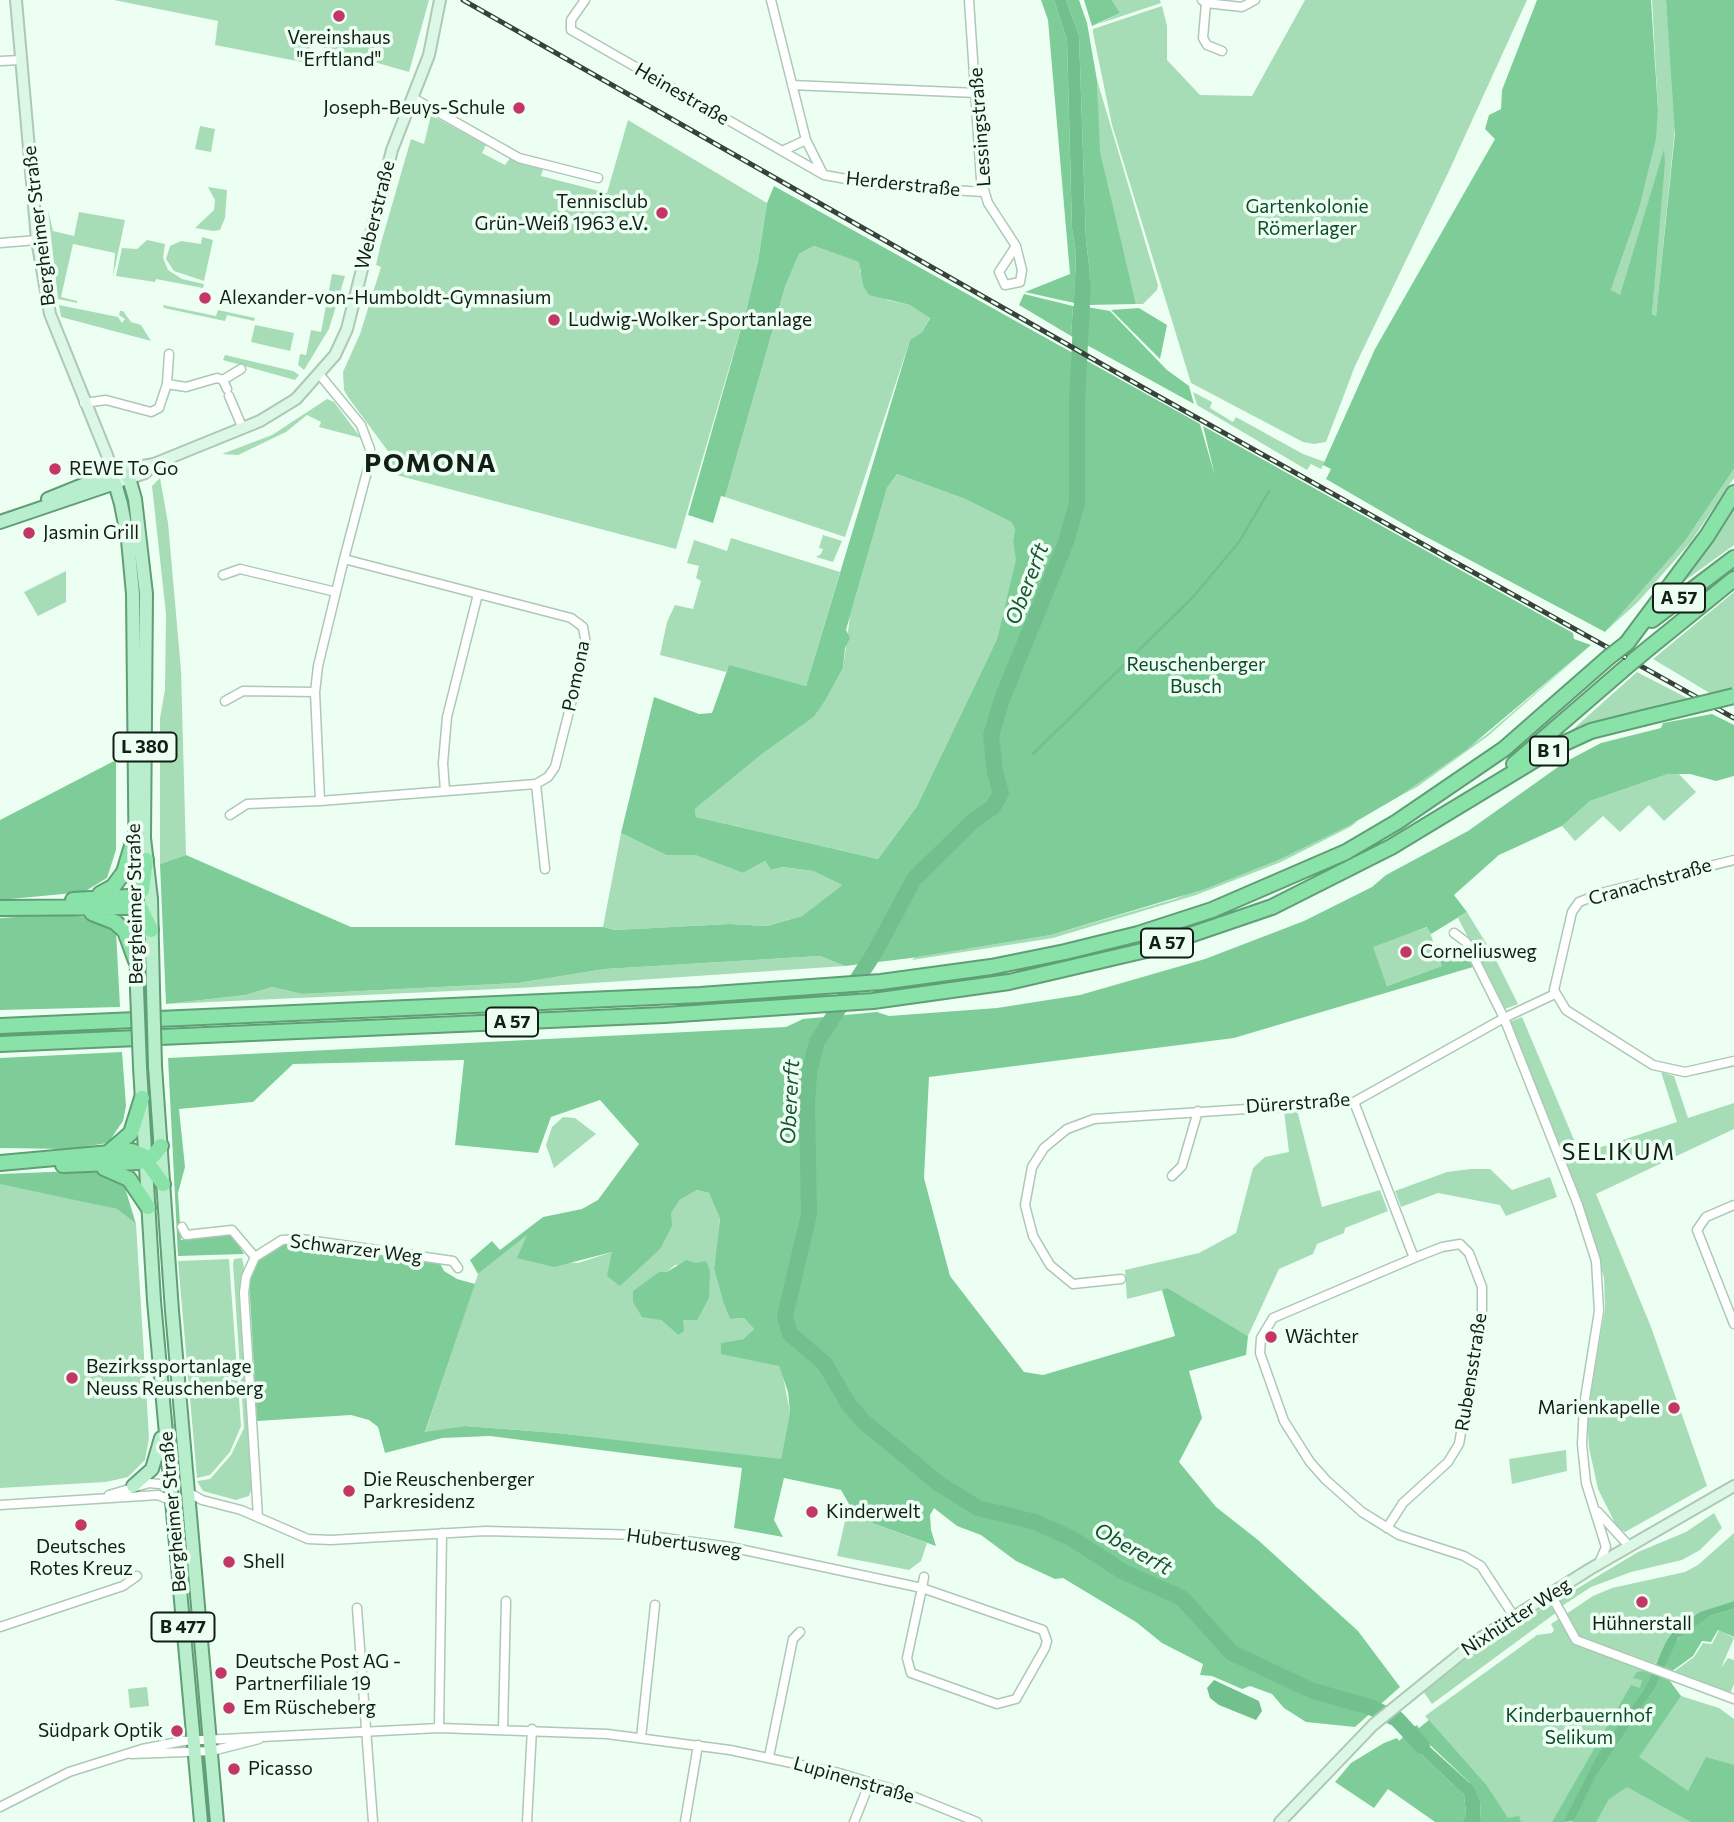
<!DOCTYPE html>
<meta charset="utf-8">
<style>
body{margin:0}
canvas{display:block;background:#edfff2}
</style>
<canvas width="1734" height="1822"></canvas>
<script>
const ctx = document.querySelector('canvas').getContext('2d');
ctx.lineJoin = 'round';
function paint(path, color) { ctx.fillStyle = color; ctx.fill(path, 'evenodd'); }
const poly = rows => new Path2D(rows.map(r => 'M' + r).join(''));
function trace(path, color, width, dash) { ctx.strokeStyle = color; ctx.lineWidth = width; ctx.lineCap = dash ? 'butt' : 'round'; ctx.setLineDash(dash || []); ctx.stroke(path); }
function label(font, color, halo, rows, align = 'center') {
  ctx.font = font + ' Commissioner,sans-serif'; ctx.lineWidth = 7; ctx.setLineDash([]); ctx.textBaseline = 'middle'; ctx.strokeStyle = halo; ctx.fillStyle = color; for (const [text, x, y, turn = 0] of rows) {
    ctx.save(); ctx.translate(x, y); ctx.rotate((+turn || 0) * Math.PI / 180); ctx.textAlign = isNaN(turn) ? turn : align; if (halo) ctx.strokeText(text, 0, 0); ctx.fillText(text, 0, 0); ctx.restore();
  }
}
paint(poly([
 [114,0,429,0,409,72,311,44,307,63,215,45,218,21],
 [1112,0,1160,0,1161,3,1098,24,1120,13],
 [1305,0,1527,0,1449,171,1355,366,1326,442,1314,444,1303,442,1191,383,1112,125,1093,33,1093,29,1162,6,1167,26,1167,60,1200,95,1252,96],
 [1652,0,1666,0,1676,118,1656,317,1652,314,1664,150,1620,296,1611,290,1639,209,1658,110],
 [1097,80,1158,285,1157,290,1143,304,1136,304,1099,152],
 [431,115,486,145,482,153,505,165,510,158,543,169,541,176,607,193,628,120,767,203,758,261,747,307,676,549,385,472,390,454,348,397,344,390,343,372,360,334,381,267,376,265,381,243,411,139,424,144],
 [200,126,215,129,211,152,195,149],
 [208,187,227,190,225,218,220,230,213,231,195,228,214,210,215,200],
 [48,210,53,231,74,236,79,212,125,220,113,277,115,253,73,244,61,297,77,301,77,303,58,299],
 [202,237,213,240,204,281,174,271,166,259,170,246,181,241,201,244],
 [147,240,165,244,163,258,168,270,182,279,204,284,203,288,156,279,155,282,116,276,122,248,137,249],
 [814,246,860,262,860,272,887,300,910,305,930,317,922,332,910,340,845,537,725,497,785,287,799,254],
 [332,274,345,276,329,329,304,370,298,365,300,354,306,355,311,330,321,332],
 [59,305,118,317,122,323,125,319,119,315,120,311,123,311,131,322,141,325,151,341,61,317],
 [163,305,216,316,218,310,255,318,254,321,227,315,225,321,164,308],
 [255,325,294,333,290,351,251,342],
 [225,355,293,371,299,375,295,380,223,360],
 [1193,392,1212,402,1210,408,1233,422,1236,417,1303,454,1325,462,1321,469,1311,464,1307,470,1197,405],
 [327,399,334,402,361,438,319,427,321,422,307,415,286,432,238,455,222,454,272,435],
 [1734,469,1734,478,1690,543,1638,602,1608,629,1608,626,1685,541],
 [897,474,965,499,1011,522,1015,529,1013,541,1017,560,997,639,917,806,878,859,696,817,695,809,762,754,814,717,825,701,843,668,850,616,887,488],
 [160,478,168,523,181,670,186,855,160,864,160,718,165,690,166,614,152,486],
 [1734,503,1734,545,1672,590],
 [823,535,842,541,833,562,816,557,821,554,823,549,819,548],
 [731,538,840,572,806,686,729,666,726,672,660,655,667,622,675,605,693,609,701,581,696,578,699,566,687,563,694,540,727,551],
 [66,571,66,602,38,616,24,592],
 [1734,592,1734,689,1713,695,1653,659],
 [1590,646,1488,736,1417,787,1394,799,1486,735],
 [1637,672,1691,700,1623,715,1572,734,1571,731],
 [1668,774,1679,774,1696,792,1664,821,1649,805,1620,832,1603,816,1575,841,1562,826,1590,801],
 [1358,821,1350,827,1281,862,1196,895,1053,938,912,960,915,957,1051,935,1175,899],
 [621,833,666,855,695,855,743,873,765,861,771,870,783,867,813,871,842,885,802,916,767,926,729,924,615,930,603,927],
 [1467,912,1494,956,1518,1004,1505,1009,1458,918],
 [1428,927,1442,966,1387,986,1372,946],
 [820,956,845,966,519,988,166,1004,246,995,272,987,302,994,518,983,605,969],
 [1522,1017,1580,1154,1677,1122,1661,1072,1674,1076,1688,1118,1734,1103,1734,1129,1596,1194,1651,1327,1707,1486,1625,1532,1617,1527,1598,1489,1589,1448,1587,1414,1605,1310,1604,1278,1582,1203,1509,1022],
 [1297,1110,1322,1207,1380,1190,1388,1211,1345,1228,1344,1233,1317,1244,1313,1254,1279,1269,1248,1336,1167,1289,1127,1299,1125,1270,1199,1253,1236,1233,1253,1168,1265,1157,1289,1152,1284,1111],
 [563,1117,575,1118,596,1134,554,1168,546,1145,552,1127],
 [1471,1169,1490,1169,1512,1190,1550,1177,1557,1197,1506,1216,1500,1205,1438,1193,1401,1207,1395,1191,1447,1172],
 [4,1183,117,1209,136,1224,149,1438,145,1460,128,1477,106,1482,0,1488,0,1184],
 [153,1185,168,1385,179,1460,176,1475,164,1361],
 [697,1190,709,1193,720,1219,714,1268,730,1319,744,1318,754,1329,743,1339,722,1343,779,1366,783,1377,790,1412,781,1460,557,1433,465,1426,425,1433,478,1274,529,1233,518,1258,578,1263,612,1252,671,1213,680,1200],
 [696,1263,683,1319,678,1335,661,1320,667,1272,675,1265],
 [242,1258,244,1267,240,1292,253,1484,249,1496,236,1500,203,1491,197,1481,210,1479,231,1455,244,1428,233,1264,234,1259],
 [229,1259,241,1426,230,1452,210,1475,197,1478,178,1261],
 [1566,1450,1567,1471,1512,1484,1509,1459],
 [849,1504,872,1523,927,1543,921,1561,909,1570,837,1556],
 [1714,1513,1722,1528,1700,1550,1682,1560,1631,1572,1591,1587,1562,1606,1558,1600,1638,1552,1686,1532],
 [1734,1533,1734,1601,1701,1612,1675,1630,1654,1666,1681,1696,1719,1708,1734,1719,1734,1822,1492,1822,1485,1783,1425,1716,1537,1635,1552,1633,1554,1630,1551,1624,1593,1596,1612,1588,1685,1572,1698,1565],
 [1551,1603,1557,1612,1432,1704,1423,1691,1494,1637],
 [1719,1630,1734,1638,1721,1668,1728,1658,1734,1660,1734,1684,1730,1694,1672,1673,1694,1657,1703,1643,1712,1644],
 [147,1687,149,1706,130,1708,128,1689]
]), '#a6ddb7');
paint(poly([
 [1041,0,1054,0,1067,40,1072,229,1076,252,1074,303,1025,292,1070,274,1048,20],
 [1066,0,1079,0,1087,23,1097,80,1100,152,1136,304,1088,305,1090,274,1086,240,1079,35],
 [1084,0,1112,0,1120,13,1092,26],
 [1537,0,1651,0,1658,110,1656,138,1639,209,1611,290,1620,295,1664,149,1665,162,1652,314,1656,316,1675,133,1666,0,1734,0,1734,469,1685,541,1605,632,1419,533,1326,479,1331,469,1323,465,1375,349,1495,139,1485,129,1489,115,1501,109,1502,90],
 [774,186,1200,424,1215,476,1203,426,1573,633,1574,639,1591,645,1466,750,1398,797,1350,825,1278,860,1205,889,1051,935,911,958,845,966,820,956,605,969,518,983,302,994,272,987,246,995,166,1004,160,864,186,855,351,927,603,927,615,930,729,924,767,926,802,916,842,885,813,871,783,867,771,870,765,861,743,873,695,855,666,855,621,833,654,697,699,714,712,713,729,665,806,686,910,340,922,332,930,318,910,305,869,295,863,285,859,262,814,246,799,254,785,287,725,497,721,496,713,523,688,515,747,307,758,261,767,203],
 [897,474,965,499,1011,522,1015,529,1013,541,1016,560,997,639,917,806,878,859,696,817,695,809,762,754,814,717,825,701,843,668,845,648,850,638,846,630,850,616,887,488],
 [1024,294,1073,306,1071,336,1019,305],
 [1087,307,1110,311,1167,370,1189,386,1194,404,1085,344],
 [1139,308,1167,325,1160,359,1111,310],
 [1712,714,1734,725,1734,776,1716,781,1690,774,1668,774,1590,801,1562,826,1499,855,1454,895,1467,912,1431,934,1427,927,1373,947,1387,986,1442,966,1439,958,1465,949,1473,967,1234,1038,929,1077,924,1178,950,1276,1024,1372,1043,1375,1175,1336,1162,1290,1167,1288,1248,1336,1246,1355,1189,1371,1202,1418,1179,1462,1216,1507,1258,1540,1358,1631,1400,1687,1355,1727,1306,1722,1284,1708,1272,1694,1250,1686,1242,1689,1212,1676,1200,1675,1203,1664,1162,1643,1136,1622,1063,1578,1055,1579,1016,1561,981,1535,957,1526,934,1508,930,1515,931,1530,936,1546,872,1523,849,1504,841,1490,784,1478,774,1520,783,1537,734,1528,742,1468,490,1436,442,1438,385,1453,378,1427,369,1420,351,1415,257,1421,249,1279,258,1260,279,1245,298,1242,440,1263,444,1271,457,1279,475,1284,425,1432,465,1426,557,1433,781,1459,790,1412,788,1392,779,1366,721,1354,721,1343,743,1339,754,1329,744,1318,730,1319,723,1301,714,1268,720,1219,709,1193,697,1190,680,1200,671,1213,672,1226,660,1249,620,1286,607,1276,612,1252,554,1267,517,1258,527,1235,478,1274,470,1260,492,1241,500,1250,543,1217,582,1209,598,1200,639,1144,600,1100,551,1117,538,1153,455,1145,464,1060,293,1064,253,1102,179,1109,185,1167,178,1193,181,1240,232,1234,244,1254,178,1256,168,1058,786,1027,803,1019,877,1012,889,1016,997,1008,1080,995,1205,959,1304,921,1372,887,1386,875,1468,831,1565,762,1601,743,1661,728,1663,723],
 [116,760,116,850,107,878,84,892,0,900,0,820],
 [61,914,98,919,116,931,120,1007,0,1010,0,918],
 [122,1052,126,1106,123,1121,108,1143,68,1149,0,1148,0,1058],
 [75,1171,108,1174,123,1181,136,1224,117,1209,0,1184,0,1174],
 [686,1260,696,1263,706,1261,710,1271,709,1298,697,1320,683,1320,684,1331,678,1335,661,1320,642,1317,633,1302,633,1291,659,1272,667,1272],
 [1734,1609,1734,1637,1718,1630,1711,1642,1702,1641,1693,1656,1671,1672,1662,1668,1673,1644,1688,1628,1710,1616],
 [1648,1670,1652,1672,1645,1688,1598,1754,1563,1822,1552,1822,1631,1685,1640,1688,1642,1680,1633,1678,1637,1672],
 [1660,1675,1667,1677,1681,1696,1639,1757,1688,1791,1706,1757,1734,1765,1734,1822,1691,1822,1627,1787,1609,1799,1596,1822,1572,1822,1596,1776,1648,1697],
 [1429,1720,1485,1783,1508,1818,1519,1816,1521,1822,1481,1822,1480,1801,1469,1782,1412,1728,1417,1725,1419,1728],
 [1403,1737,1464,1795,1466,1813,1462,1822,1435,1822,1388,1789,1374,1808,1335,1782,1351,1763,1384,1743,1397,1738,1399,1741]
]), '#7ecd99');
paint(poly([
 [1054,0,1066,0,1079,35,1086,240,1090,274,1088,305,1074,303,1076,252,1072,229,1067,40],
 [1073,306,1087,307,1085,344,1071,336],
 [1734,1601,1734,1609,1710,1616,1678,1638,1655,1687,1596,1776,1574,1820,1563,1822,1598,1754,1645,1688,1666,1642,1674,1630,1700,1612],
 [1214,1680,1259,1701,1262,1711,1256,1720,1219,1705,1210,1698,1207,1688],
 [1409,1728,1473,1786,1480,1801,1481,1822,1462,1822,1466,1813,1464,1795,1403,1737]
]), '#72c08d');
trace(poly([
 [1033,754,1193,597,1239,542,1269,491]
]), '#72c08d', 2.5);
trace(poly([
 [1083,284,1077,402,1077,503,1066,542,1002,699,991,736,995,772,1001,793,993,807,973,821,914,879,875,952,817,1042,809,1073,807,1104,809,1214,785,1316,790,1334,825,1364,849,1405,863,1421,938,1483,978,1508,1035,1522,1071,1538,1122,1571,1182,1598,1232,1653,1313,1691,1370,1707,1397,1719,1422,1746]
]), '#72c08d', 16);
const street = poly([
 [585,0,571,20,571,30,824,175,880,185,983,192],
 [771,0,806,140,822,172],
 [969,0,981,180,988,203,1016,246,1022,270,1020,282,1005,285,999,272,1016,246],
 [1202,0,1206,3,1242,7,1255,0],
 [1206,3,1203,38,1207,45,1222,51],
 [0,61,21,60],
 [792,85,977,93],
 [413,98,519,158,598,178],
 [782,151,806,140],
 [0,243,37,240],
 [169,354,167,384,186,387,217,378,223,380,227,389],
 [320,375,361,425,370,449,369,464,344,559,571,618,583,627,586,644,555,767,548,777,536,784,320,801,315,692,318,666,344,559],
 [223,380,241,369],
 [229,396,243,429],
 [84,403,106,400,151,412,159,408,167,384],
 [223,575,240,569,336,592],
 [225,701,243,691,315,692],
 [536,784,545,869],
 [445,791,443,763,447,717,478,594],
 [230,815,247,804,320,801],
 [1734,860,1605,892,1579,902,1572,912,1554,990,1566,1010,1653,1065,1685,1072,1734,1061],
 [1454,933,1466,942,1504,1018,1578,1205,1596,1261,1599,1311,1584,1405,1582,1444,1586,1483,1606,1547,1599,1563],
 [1354,1102,1414,1258,1442,1247,1460,1244,1469,1253,1482,1287,1482,1313,1459,1444,1448,1462,1403,1503,1387,1528],
 [1172,1176,1182,1166,1198,1111],
 [1734,1205,1706,1217,1697,1230,1734,1324],
 [182,1227,186,1235,232,1230,255,1257],
 [1414,1258,1273,1318,1261,1338,1260,1353,1284,1421,1310,1462,1326,1480,1362,1512,1399,1535,1464,1556,1481,1566,1513,1615],
 [1121,1279,1073,1284,1050,1265,1033,1236,1025,1205,1032,1167,1044,1148,1067,1129,1094,1119,1354,1102,1504,1018,1555,994],
 [188,1492,202,1500,241,1510,308,1539,331,1540,485,1531,642,1535,730,1547,922,1588,1043,1630,1047,1641,1045,1648,1016,1699,997,1704,911,1673,907,1658,922,1588,924,1577],
 [109,1495,149,1483,170,1485],
 [0,1505,158,1495,172,1501],
 [1598,1512,1629,1546],
 [258,1517,244,1293,246,1277,255,1257,282,1240,301,1239,453,1261,458,1268],
 [1550,1593,1576,1640,1734,1699],
 [357,1608,373,1822],
 [0,1627,123,1586,137,1576],
 [439,1728,442,1533],
 [503,1729,506,1601],
 [641,1738,655,1605],
 [131,1754,212,1751,259,1739],
 [769,1757,793,1639,800,1632],
 [0,1807,69,1772,142,1749,183,1741,439,1728,607,1734,730,1750,839,1773,905,1793,977,1822],
 [527,1822,532,1729],
 [685,1822,698,1745],
 [854,1822,870,1782]
]);
const secondary = poly([
 [16,0,37,240,50,314,107,455,115,483,145,473,154,464],
 [120,470,154,464,260,421,296,399,335,355,347,329,392,150,429,55,440,0],
 [1280,1822,1373,1725,1479,1639,1590,1569,1734,1486]
]);
const primary = poly([
 [48,499,120,470,129,478,135,499,146,594,144,838,151,899,153,989],
 [0,522,115,483,121,504,128,540,133,594,137,989],
 [155,1066,172,1311,217,1822],
 [140,1067,154,1301,201,1822],
 [133,1486,152,1469,161,1438]
]);
const highway = poly([
 [1652,620,1734,558],
 [1627,643,1707,536,1734,493],
 [1644,652,1734,579],
 [1514,764,1632,662],
 [100,894,113,887,124,872,134,839],
 [73,900,128,897,139,905,151,930],
 [0,908,129,907,142,890,146,860],
 [92,913,115,922,125,931,136,961],
 [0,1026,700,995,881,982,991,967,1065,952,1138,934,1212,910,1346,852,1397,822,1504,749,1609,657],
 [0,1044,664,1015,873,1001,1009,982,1146,950,1272,907,1391,847,1556,747,1591,731,1643,718],
 [109,1152,131,1133,142,1098],
 [0,1163,132,1151,142,1155,163,1184],
 [63,1165,140,1162,154,1155,161,1146],
 [104,1168,129,1179,148,1207]
]);
trace(street, '#acc9b4', 11);
trace(secondary, '#acc9b4', 14);
trace(primary, '#609e75', 16);
trace(highway, '#609e75', 18);
trace(street, '#fff', 8);
trace(secondary, '#dcf7e5', 10);
trace(primary, '#b8eecb', 12);
trace(highway, '#89e3a8', 14);
const rail = poly([
 [463,0,1149,391,1734,718]
]);
trace(rail, '#37433a', 5);
trace(rail, '#edfff2', 2.5, [8]);
const primaryBridge = poly([
 [137,989,140,1067],
 [153,989,155,1066]
]);
const highwayBridge = poly([
 [1609,657,1627,643],
 [1632,662,1644,652],
 [1643,718,1734,696]
]);
trace(primaryBridge, '#609e75', 16, []);
trace(highwayBridge, '#609e75', 18, []);
trace(primaryBridge, '#b8eecb', 12);
trace(highwayBridge, '#89e3a8', 14);
for (const [x, y, r, color] of [
 [339,16,7,"#c33666"],
 [519,108,7,"#c33666"],
 [662,213,7,"#c33666"],
 [205,298,7,"#c33666"],
 [554,320,7,"#c33666"],
 [55,469,7,"#c33666"],
 [29,533,7,"#c33666"],
 [1406,952,7,"#c33666"],
 [1271,1337,7,"#c33666"],
 [72,1378,7,"#c33666"],
 [1674,1408,7,"#c33666"],
 [349,1491,7,"#c33666"],
 [812,1512,7,"#c33666"],
 [81,1525,7,"#c33666"],
 [229,1562,7,"#c33666"],
 [1642,1602,7,"#c33666"],
 [221,1673,7,"#c33666"],
 [229,1708,7,"#c33666"],
 [177,1731,7,"#c33666"],
 [234,1769,7,"#c33666"]
]) { const dot = new Path2D(); dot.arc(x, y, r, 0, 2 * Math.PI); ctx.fillStyle = color; ctx.fill(dot); trace(dot, '#edfff2', 2.5); }
for (const [x, y, w] of [
 [1679,598,52],
 [145,747,63],
 [1549,751,38],
 [1167,943,52],
 [512,1022,52],
 [183,1627,63]
]) { const box = new Path2D(); box.roundRect(x - w / 2, y - 14.5, w, 29, 5); ctx.fillStyle = '#edfff2'; ctx.fill(box); trace(box, '#131e16', 2); }
label('bold 18px', '#131e16', null, [
 ["A 57",1679,598],
 ["L 380",145,747],
 ["B 1",1549,751],
 ["A 57",1167,943],
 ["A 57",512,1022],
 ["B 477",183,1627]
]);
label('19px', '#131e16', '#edfff2', [
 ["Vereinshaus",339,38,"center"],
 ["\"Erftland\"",339,60,"center"],
 ["Joseph-Beuys-Schule",505,108,"right"],
 ["Tennisclub",648,202,"right"],
 ["Grün-Weiß 1963 e.V.",648,224,"right"],
 ["Alexander-von-Humboldt-Gymnasium",219,298],
 ["Ludwig-Wolker-Sportanlage",568,320],
 ["REWE To Go",69,469],
 ["Jasmin Grill",43,533],
 ["Corneliusweg",1420,952],
 ["Wächter",1285,1337],
 ["Bezirkssportanlage",86,1367],
 ["Neuss Reuschenberg",86,1389],
 ["Marienkapelle",1660,1408,"right"],
 ["Die Reuschenberger",363,1480],
 ["Parkresidenz",363,1502],
 ["Kinderwelt",826,1512],
 ["Deutsches",81,1547,"center"],
 ["Rotes Kreuz",81,1569,"center"],
 ["Shell",243,1562],
 ["Hühnerstall",1642,1624,"center"],
 ["Deutsche Post AG -",235,1662],
 ["Partnerfiliale 19",235,1684],
 ["Em Rüscheberg",243,1708],
 ["Südpark Optik",163,1731,"right"],
 ["Picasso",248,1769]
], 'left');
label('19px', '#131e16', '#edfff2', [
 ["Heinestraße",682,94,30],
 ["Lessingstraße",980,127,-94],
 ["Herderstraße",903,184,6],
 ["Weberstraße",375,215,-76],
 ["Bergheimer Straße",39,226,-97],
 ["Pomona",576,676,-78],
 ["Cranachstraße",1650,882,-16],
 ["Bergheimer Straße",135,904,-91],
 ["Dürerstraße",1298,1103,-4],
 ["Schwarzer Weg",356,1249,7],
 ["Rubensstraße",1471,1372,-81],
 ["Bergheimer Straße",173,1512,-95],
 ["Hubertusweg",684,1543,8],
 ["Nixhütter Weg",1516,1617,-33],
 ["Lupinenstraße",854,1780,16]
]);
label('19px', '#0e4a29', '#edfff2', [
 ["Gartenkolonie",1307,207],
 ["Römerlager",1307,229],
 ["Reuschenberger",1196,665],
 ["Busch",1196,687],
 ["Kinderbauernhof",1579,1716],
 ["Selikum",1579,1738]
]);
label('italic 21px', '#185231', '#edfff2', [
 ["Obererft",1027,584,-69],
 ["Obererft",790,1102,-87],
 ["Obererft",1133,1549,29]
]);
ctx.letterSpacing = '2px';
label('23px', '#131e16', '#edfff2', [
 ["SELIKUM",1619,1152]
]);
ctx.letterSpacing = '0px';
ctx.letterSpacing = '2px';
label('bold 26px', '#131e16', '#edfff2', [
 ["POMONA",431,463]
]);
ctx.letterSpacing = '0px';
</script>
